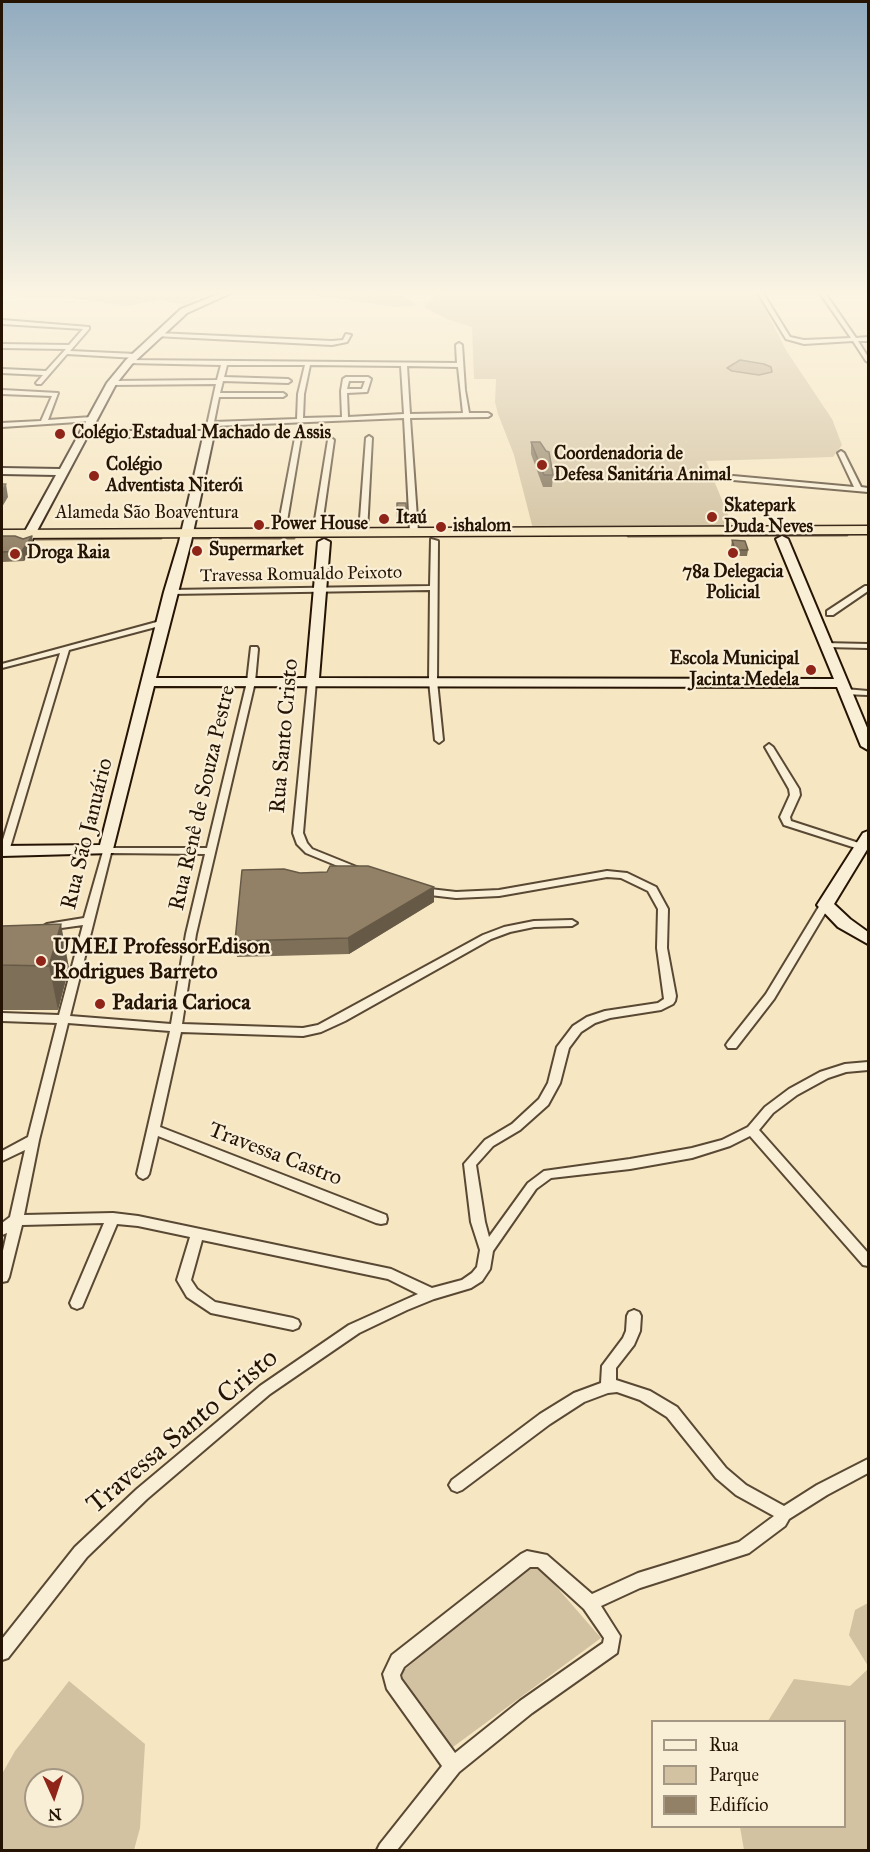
<!DOCTYPE html>
<meta charset="utf-8">
<style>
body{margin:0}
#map{position:relative;width:870px;height:1852px;overflow:hidden;background:#f6e6c1;font-family:"IM FELL Great Primer",serif}
canvas{display:block}
.frame{position:absolute;inset:0;border:3px solid #251304;pointer-events:none}
.legend{position:absolute;left:651px;top:1720px;width:195px;height:108px;box-sizing:border-box;background:#f9efd7;border:2px solid #a49783;margin:0;padding:8px 10px;list-style:none;font-size:18px;color:#251304}
.legend li{display:flex;align-items:center;gap:12px;height:30px}
.legend b{width:30px;border:2px solid #a49783}
.north{position:absolute;left:24px;top:1768px;width:60px;height:60px;box-sizing:border-box;background:#f9efd7;border:2px solid #a49783;border-radius:50%;rotate:177deg;font-size:16px;font-weight:700;line-height:24px;text-align:center;color:#251304}
.north::after{content:'';display:block;margin:auto;width:21px;height:27px;background:#8f2418;clip-path:polygon(50% 0,100% 100%,50% 72%,0 100%)}
</style>
<div id="map">
<canvas width="870" height="1852"></canvas>
<div class="frame"></div>
<ul class="legend">
<li><b style="height:8px;background:#f9efd7"></b>Rua</li>
<li><b style="height:16px;background:#d2c2a1"></b>Parque</li>
<li><b style="height:16px;background:#928166"></b>Edifício</li>
</ul>
<div class="north">N</div>
</div>
<script>
const ctx = document.querySelector('canvas').getContext('2d');
ctx.lineJoin = 'round';
function paint(path, color) { ctx.fillStyle = color; ctx.fill(path, 'evenodd'); }
const poly = rows => new Path2D(rows.map(r => 'M' + r).join(''));
function trace(path, color, width, dash) { ctx.strokeStyle = color; ctx.lineWidth = width; ctx.lineCap = dash ? 'butt' : 'round'; ctx.setLineDash(dash || []); ctx.stroke(path); }
function label(font, color, halo, rows, align = 'center') {
  ctx.font = font + ' "IM FELL Great Primer",serif'; ctx.lineWidth = 4.5; ctx.setLineDash([]); ctx.textBaseline = 'middle'; ctx.strokeStyle = halo; ctx.fillStyle = color; for (const [text, x, y, turn = 0] of rows) {
    ctx.save(); ctx.translate(x, y); ctx.rotate((+turn || 0) * Math.PI / 180); ctx.textAlign = isNaN(turn) ? turn : align; if (halo) ctx.strokeText(text, 0, 0); ctx.fillText(text, 0, 0); ctx.restore();
  }
}
paint(poly([
 [2,293,195,293,202,296,185,305,160,300,127,306,62,297,32,298],
 [298,293,402,295,417,305,397,307],
 [438,293,757,293,786,350,832,419,842,445,833,457,706,461,733,527,624,529,621,526,612,526,608,529,533,529,514,455,498,414,495,402,496,379,474,379,472,327,449,320,424,307],
 [534,1561,601,1638,453,1747,422,1711,397,1676],
 [868,1603,868,1666,849,1635,855,1610],
 [868,1669,868,1850,744,1850,740,1827,844,1826,844,1722,768,1721,794,1679,850,1686],
 [69,1681,145,1744,140,1828,134,1850,2,1850,2,1774,15,1751],
 [36,1780,72,1780,72,1816,36,1816]
]), '#d2c2a1');
const water = poly([
 [740,360,764,364,771,367,772,372,759,375,732,371,727,368,740,360]
]);
paint(water, '#af9e81');
trace(water, '#78664f', 1.5);
trace(poly([
 [628,536,847,535],
 [195,538,294,538],
 [36,539,161,538]
]), '#78664f', 3);
const street = poly([
 [758,293,763,293,790,337,804,340,851,338,820,293,825,293,856,338,868,337,868,341,858,341,868,357,868,362,866,361,853,341,804,344,786,339,758,293],
 [2,320,89,327,89,329,70,351,136,354,139,356,136,358,67,354,41,384,37,384,36,383,43,375,2,373,2,369,46,371,66,349,2,348,2,344,69,345,83,329,2,324,2,320],
 [157,333,332,341,343,340,346,334,351,335,347,342,332,345,155,336,154,335,157,333],
 [459,343,462,345,465,390,469,413,488,413,491,415,488,417,410,418,418,532,414,534,410,532,404,418,213,426,212,430,209,432,206,430,216,384,112,385,109,383,112,381,217,380,221,365,127,363,127,361,129,360,457,363,456,345,459,343],
 [227,365,305,365,298,394,297,419,214,422,219,397,283,397,286,395,283,393,220,393,223,381,288,383,291,381,288,379,224,377,227,365],
 [310,365,401,366,404,414,348,417,347,393,367,392,371,379,368,377,346,377,343,379,341,391,342,417,303,418,304,394,310,365],
 [407,366,458,367,463,413,410,414,407,366],
 [349,381,365,381,362,389,347,389,349,381],
 [2,390,58,393,48,420,92,417,95,419,92,421,2,427,2,423,41,421,52,396,2,394,2,390],
 [298,436,301,438,285,533,281,535,277,533,295,438,298,436],
 [369,436,372,438,367,532,363,534,359,532,366,438,369,436],
 [331,438,334,440,321,532,317,534,313,532,328,440,331,438],
 [841,451,844,453,861,487,868,488,868,492,733,480,730,478,733,476,854,487,838,453,841,451],
 [431,539,438,541,437,681,443,740,439,743,435,740,429,681,430,590,170,594,166,592,170,590,430,586,431,539],
 [865,586,868,586,868,591,833,615,827,615,827,611,865,586],
 [164,620,167,620,167,624,69,650,9,851,7,853,2,853,2,843,60,653,2,668,2,664,164,620],
 [823,643,868,644,868,648,826,647,822,645,823,643],
 [251,647,257,647,258,649,255,682,196,934,182,1024,303,1028,318,1025,483,935,504,927,534,921,572,920,577,923,572,926,534,927,510,932,491,939,345,1021,321,1032,303,1036,181,1032,160,1127,386,1215,387,1219,386,1223,381,1224,376,1223,158,1136,149,1174,147,1177,143,1179,139,1177,137,1174,170,1031,68,1023,39,1140,24,1215,113,1213,138,1216,391,1269,432,1288,462,1280,472,1273,477,1267,480,1250,471,1222,464,1164,485,1140,512,1124,539,1099,548,1083,557,1047,573,1026,587,1017,605,1011,658,1003,664,999,657,948,658,909,648,891,621,878,607,877,499,896,456,898,421,894,416,891,421,888,456,892,499,890,607,871,627,873,656,887,668,909,667,948,676,996,675,1001,673,1004,661,1010,610,1018,595,1023,581,1032,569,1048,560,1083,548,1105,520,1130,493,1146,476,1165,485,1222,489,1237,528,1183,544,1171,630,1159,692,1148,722,1140,748,1127,765,1107,789,1089,820,1072,845,1064,868,1062,868,1070,846,1072,828,1078,797,1095,773,1113,759,1130,868,1253,868,1266,863,1265,750,1136,730,1146,692,1158,630,1169,551,1178,536,1189,493,1251,490,1269,482,1281,471,1288,434,1299,407,1310,359,1333,270,1394,147,1499,87,1557,8,1658,2,1660,2,1639,75,1547,137,1489,260,1386,349,1325,418,1294,388,1279,202,1240,191,1280,197,1289,215,1302,293,1318,298,1320,300,1324,298,1328,293,1330,211,1313,187,1297,177,1280,190,1237,138,1226,117,1224,82,1307,77,1309,72,1307,70,1303,104,1223,22,1225,9,1277,7,1281,2,1282,2,1255,7,1233,2,1235,2,1223,10,1217,25,1150,2,1161,2,1151,28,1137,57,1023,2,1021,2,1013,59,1015,83,925,47,930,42,927,47,924,84,918,104,848,207,848,247,682,251,647],
 [111,853,205,854,186,934,171,1024,70,1016,111,853],
 [312,678,316,681,303,833,307,843,312,849,359,868,360,870,355,873,306,853,297,844,293,833,308,681,312,678],
 [845,689,868,691,868,695,842,694,842,690,845,689],
 [769,744,773,747,799,789,800,795,790,817,791,821,865,845,867,847,865,849,859,849,784,825,780,817,790,795,789,789,765,747,769,744],
 [825,902,830,905,774,999,736,1048,728,1048,726,1045,728,1042,766,994,820,905,825,902],
 [634,1310,639,1312,641,1316,640,1331,634,1345,616,1368,616,1380,650,1391,677,1407,726,1468,746,1485,784,1506,817,1485,868,1459,868,1473,827,1495,789,1519,785,1526,749,1553,640,1588,601,1606,620,1636,617,1653,532,1713,459,1772,397,1850,377,1850,380,1844,442,1766,387,1689,383,1674,392,1655,521,1554,527,1551,547,1555,592,1594,638,1573,739,1542,774,1516,736,1495,716,1478,667,1417,640,1400,617,1392,608,1393,584,1402,550,1424,462,1490,457,1492,452,1490,449,1485,452,1480,540,1414,574,1393,601,1383,602,1366,623,1338,626,1331,627,1316,629,1312,634,1310],
 [530,1567,538,1567,584,1609,604,1638,603,1643,520,1701,455,1753,401,1679,400,1675,404,1667,530,1567]
]);
const secondary = poly([
 [221,293,231,293,187,313,132,364,116,384,91,431,209,431,214,434,191,542,156,678,306,678,318,542,324,539,330,542,319,678,834,679,776,539,782,536,788,539,868,730,868,750,861,746,837,687,154,686,112,853,2,856,2,846,100,845,164,592,179,542,203,437,87,437,30,544,24,547,18,544,56,475,2,474,2,468,60,469,107,383,126,360,181,309,221,293],
 [868,831,868,848,834,904,850,919,868,932,868,944,838,927,817,905,863,833,868,831]
]);
const highway = poly([
 [868,526,868,534,2,538,2,530,868,526]
]);
trace(street, '#594833', 4);
trace(secondary, '#251304', 4);
trace(highway, '#251304', 3);
paint(street, '#f9efd7');
paint(secondary, '#f9efd7');
paint(highway, '#f6e6c1');
paint(poly([
 [531,442,553,475,552,487,543,487,531,454],
 [397,503,406,503,407,523,398,523],
 [2,536,34,546,24,561,2,562],
 [732,540,748,550,747,556,734,556,731,547],
 [327,872,434,902,349,954,237,957,235,941,300,873],
 [2,926,69,968,58,1010,2,1010]
]), '#7e6f58');
paint(poly([
 [6,484,8,497,2,507,2,491],
 [32,536,34,546,24,561,22,551],
 [434,887,434,902,349,954,348,938],
 [61,924,69,968,58,1010,49,966]
]), '#665a47');
const building = poly([
 [531,442,540,442,546,451,549,452,553,475,544,475,531,442],
 [2,484,6,484,2,491,2,484],
 [397,503,406,503,407,517,397,517,397,503],
 [2,536,15,536,23,539,32,536,22,551,2,552,2,536],
 [732,540,745,541,748,550,735,550,732,540],
 [330,866,368,866,434,887,348,938,235,941,242,870,284,869,300,873,327,872,330,866],
 [61,924,49,966,2,965,2,926,61,924]
]);
paint(building, '#928166');
trace(building, '#665a47', 1.5);
const sky = ctx.createLinearGradient(0, 0, 0, 552);
sky.addColorStop(0, '#91abbf');
sky.addColorStop(0.53, '#fbf4e3');
sky.addColorStop(1, '#fbf4e300');
ctx.fillStyle = sky;
ctx.fillRect(0, 0, 870, 552);
for (const [x, y, r, color] of [
 [60,434,6,"#8f2418"],
 [542,465,6,"#8f2418"],
 [94,476,6,"#8f2418"],
 [712,517,6,"#8f2418"],
 [384,519,6,"#8f2418"],
 [259,525,6,"#8f2418"],
 [441,527,6,"#8f2418"],
 [197,551,6,"#8f2418"],
 [733,553,6,"#8f2418"],
 [15,554,6,"#8f2418"],
 [811,670,6,"#8f2418"],
 [41,961,6,"#8f2418"],
 [100,1004,6,"#8f2418"]
]) { const dot = new Path2D(); dot.arc(x, y, r, 0, 2 * Math.PI); ctx.fillStyle = color; ctx.fill(dot); trace(dot, '#f9efd7', 2); }
label('bold 18px', '#251304', '#f9efd7', [
 ["Colégio Estadual Machado de Assis",72,434],
 ["Coordenadoria de",554,455],
 ["Defesa Sanitária Animal",554,476],
 ["Colégio",106,466],
 ["Adventista Niterói",106,487],
 ["Skatepark",724,507],
 ["Duda Neves",724,528],
 ["Itaú",396,519],
 ["Power House",271,525],
 ["ishalom",453,527],
 ["Supermarket",209,551],
 ["Droga Raia",27,554],
 ["78a Delegacia",733,573,"center"],
 ["Policial",733,594,"center"],
 ["Escola Municipal",799,660,"right"],
 ["Jacinta Medela",799,681,"right"]
], 'left');
label('18px', '#251304', '#f9efd7', [
 ["Alameda São Boaventura",147,514],
 ["Travessa Romualdo Peixoto",301,575,-1]
]);
label('22px', '#251304', '#f9efd7', [
 ["Rua Santo Cristo",285,736,-85],
 ["Rua Renê de Souza Pestre",203,798,-77],
 ["Rua São Januário",88,834,-76],
 ["Travessa Castro",275,1155,21]
]);
label('bold 22px', '#251304', '#f9efd7', [
 ["UMEI ProfessorEdison",53,948],
 ["Rodrigues Barreto",53,973],
 ["Padaria Carioca",112,1004]
], 'left');
label('27px', '#251304', '#f9efd7', [
 ["Travessa Santo Cristo",183,1432,-40]
]);
</script>
